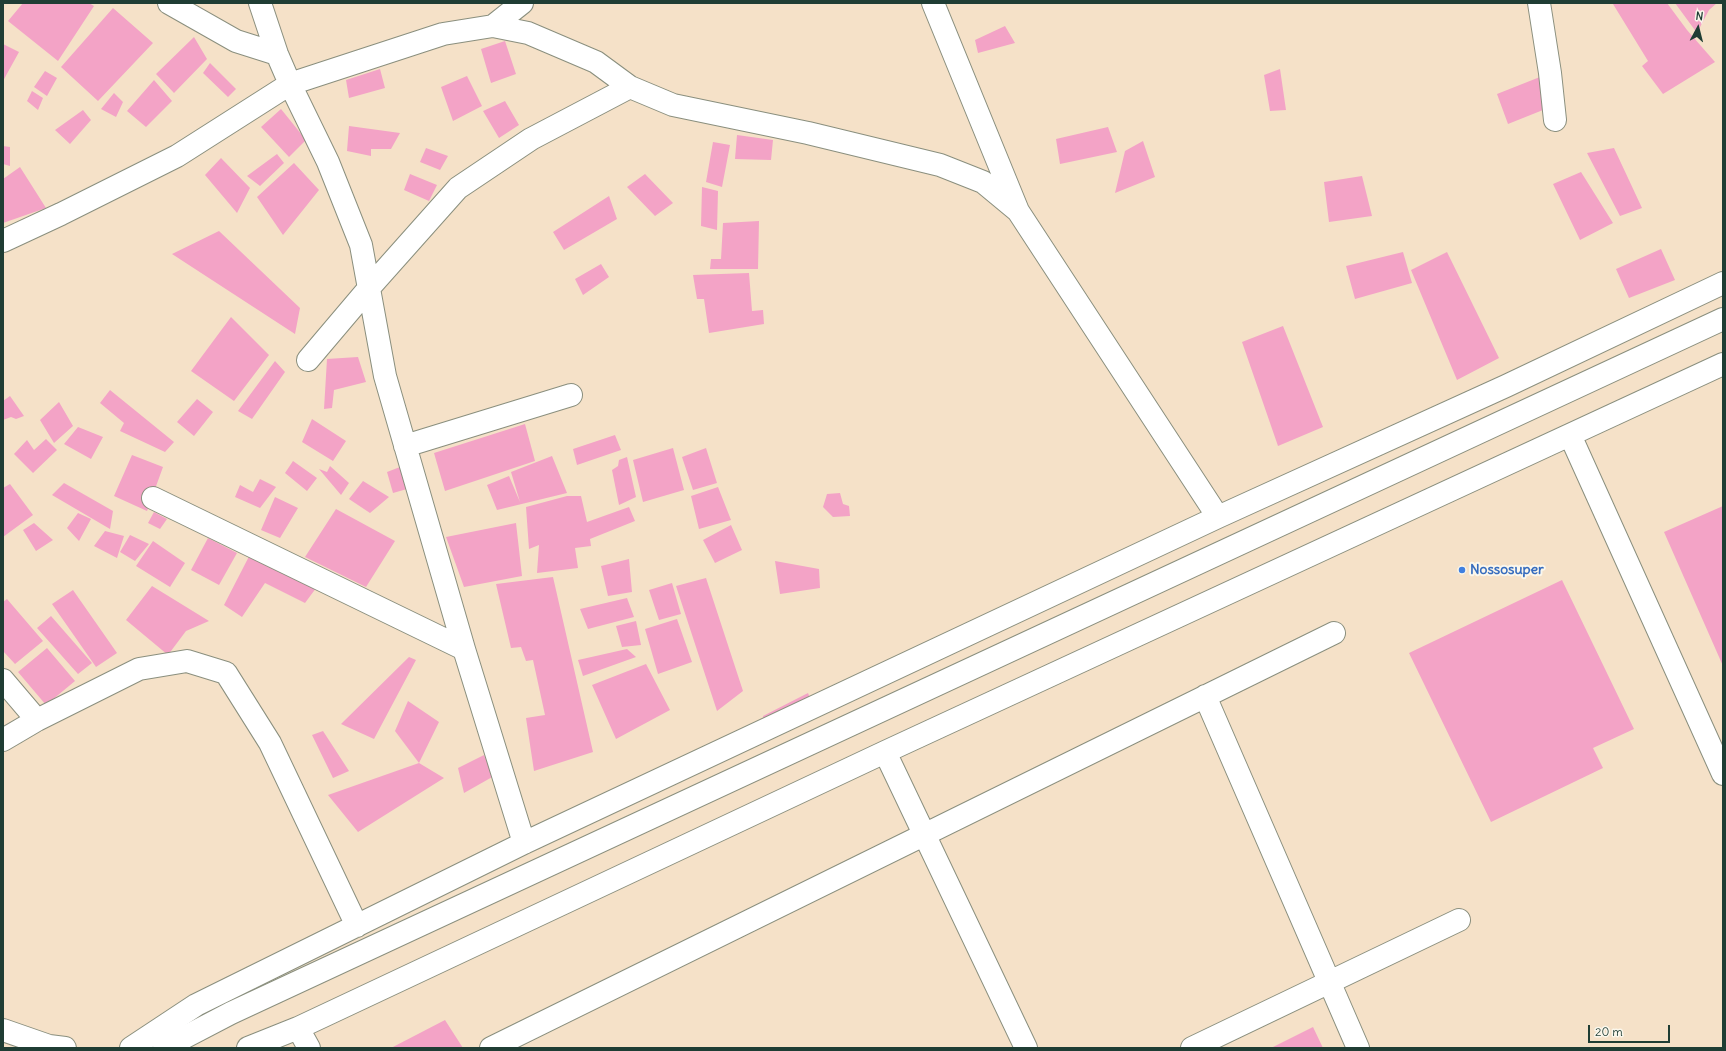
<!DOCTYPE html>
<style>
body{margin:0}
#map{position:relative;width:1726px;height:1051px;overflow:hidden;background:#f5e1c8;font-family:Delius,sans-serif}
canvas{display:block}
.frame{position:absolute;inset:0;border:4px solid #1f3d34;pointer-events:none}
.north{position:absolute;left:1678px;top:8px;width:40px;height:40px;-webkit-text-stroke:3px #fbf7ec;paint-order:stroke;rotate:7deg;font-size:11px;font-weight:700;line-height:16px;text-align:center;color:#1f3d34}
.north::after{content:'';display:block;margin:auto;width:14px;height:18px;background:#1f3d34;clip-path:polygon(50% 0,100% 100%,50% 72%,0 100%)}
.scale{position:absolute;left:1588px;top:1025px;width:82px;height:18px;box-sizing:border-box;border:2px solid #1f3d34;border-top:0;padding-left:5px;font-size:12px;line-height:14px;white-space:nowrap;color:#1f3d34;-webkit-text-stroke:3px #fbf7ec;paint-order:stroke}
</style>
<div id="map">
<canvas width="1726" height="1051"></canvas>
<div class="frame"></div>
<div class="north">N</div>
<div class="scale">20 m</div>
</div>
<script>
const ctx = document.querySelector('canvas').getContext('2d');
ctx.lineJoin = 'round';
function paint(path, color) { ctx.fillStyle = color; ctx.fill(path, 'evenodd'); }
const poly = rows => new Path2D(rows.map(r => 'M' + r).join(''));
function trace(path, color, width, dash) { ctx.strokeStyle = color; ctx.lineWidth = width; ctx.lineCap = dash ? 'butt' : 'round'; ctx.setLineDash(dash || []); ctx.stroke(path); }
function label(font, color, halo, rows, align = 'center') {
  ctx.font = font + ' Delius,sans-serif'; ctx.lineWidth = 4; ctx.setLineDash([]); ctx.textBaseline = 'middle'; ctx.strokeStyle = halo; ctx.fillStyle = color; for (const [text, x, y, turn = 0] of rows) {
    ctx.save(); ctx.translate(x, y); ctx.rotate((+turn || 0) * Math.PI / 180); ctx.textAlign = isNaN(turn) ? turn : align; if (halo) ctx.strokeText(text, 0, 0); ctx.fillText(text, 0, 0); ctx.restore();
  }
}
paint(poly([
 [23,3,89,3,94,6,58,61,8,21],
 [1614,3,1667,3,1687,30,1715,62,1663,94,1642,66,1648,61,1613,4],
 [1675,3,1717,3,1709,10,1697,33],
 [113,8,153,43,98,101,61,67],
 [1005,26,1015,43,978,53,975,40],
 [194,37,207,59,174,93,156,74],
 [505,41,516,74,491,83,481,49],
 [3,44,19,52,3,81],
 [210,63,236,89,228,97,203,73],
 [380,69,385,88,349,98,346,80],
 [1280,69,1286,110,1270,111,1264,75],
 [45,71,57,78,47,96,34,87],
 [1550,73,1553,106,1508,124,1497,94],
 [467,76,482,106,453,121,441,87],
 [154,80,172,101,146,127,127,111],
 [32,91,43,98,38,110,27,101],
 [114,93,123,102,116,117,101,109],
 [505,101,519,125,499,138,483,111],
 [281,109,306,140,289,157,261,127],
 [83,110,91,120,70,144,55,130],
 [349,126,400,133,391,149,371,149,371,156,347,151],
 [1108,127,1117,152,1060,164,1056,139],
 [737,135,773,140,771,160,735,159],
 [1143,141,1155,177,1115,193,1125,151],
 [713,142,730,145,722,187,706,182],
 [3,146,10,147,10,166,3,164],
 [426,148,448,156,440,170,420,162],
 [1614,148,1642,208,1620,216,1587,153],
 [277,154,284,163,260,186,247,176],
 [221,158,250,188,237,213,205,175],
 [294,163,319,190,283,235,257,197],
 [20,167,46,208,3,223,3,179],
 [1581,172,1613,223,1580,240,1553,184],
 [410,174,437,185,429,201,404,190],
 [645,174,673,203,655,216,627,187],
 [1362,176,1372,216,1329,222,1324,182],
 [702,187,718,191,717,230,701,226],
 [609,196,617,219,564,250,553,232],
 [759,221,758,269,710,269,711,259,721,259,723,223],
 [219,231,300,308,295,334,172,254],
 [1661,249,1675,280,1629,298,1616,269],
 [1403,252,1412,283,1355,299,1346,266],
 [1447,252,1499,358,1457,380,1411,270],
 [601,264,609,277,583,295,575,279],
 [749,273,752,311,763,310,764,324,709,333,704,299,697,299,693,275],
 [231,317,269,355,234,401,191,371],
 [1283,326,1323,427,1278,446,1242,342],
 [358,357,366,382,334,390,332,408,324,409,327,359],
 [275,361,285,372,252,419,238,411],
 [110,390,174,442,165,452,120,431,124,423,100,403],
 [10,396,24,416,16,419,11,417,3,420,3,401],
 [197,399,213,412,194,436,177,422],
 [59,402,73,426,54,443,40,420],
 [312,419,346,441,333,461,302,442],
 [525,424,535,461,445,491,434,453],
 [78,427,103,437,91,459,64,444],
 [615,435,621,450,577,465,573,449],
 [46,439,57,450,33,473,14,454,27,440,34,450],
 [673,448,684,490,643,502,633,460],
 [706,448,717,483,693,490,682,457],
 [132,455,163,467,147,511,114,496],
 [552,456,567,493,497,510,487,485,509,476,520,502,511,472],
 [627,457,636,497,619,505,612,470,618,466,619,460],
 [293,461,317,478,307,491,285,473],
 [330,466,349,483,341,495,319,469,327,472],
 [400,467,407,489,393,493,387,472],
 [260,479,276,487,260,508,235,497,240,485,253,492],
 [363,481,389,497,370,513,349,499],
 [64,483,113,511,110,529,52,495],
 [10,484,33,515,3,537,3,488],
 [718,487,731,520,699,529,691,496],
 [840,493,843,504,849,506,850,516,833,517,823,507,827,494],
 [567,496,581,496,587,522,629,507,635,521,590,539,591,546,575,548,578,568,537,573,539,545,529,549,526,507],
 [275,497,298,508,280,538,261,530],
 [1723,506,1723,666,1664,532],
 [336,509,395,541,366,587,305,557],
 [154,512,167,519,160,529,148,523],
 [78,513,91,519,79,541,67,528],
 [34,523,53,540,36,551,23,530],
 [516,523,522,576,464,587,446,537],
 [731,525,742,550,715,563,703,540],
 [105,531,124,536,117,558,94,546],
 [130,535,149,544,135,561,120,552],
 [259,537,325,576,305,603,265,583,242,617,224,605],
 [208,538,237,553,219,585,191,570],
 [153,541,185,563,170,587,136,566],
 [629,559,632,592,608,596,601,566],
 [775,561,819,569,820,588,780,594],
 [553,577,593,752,534,771,526,718,545,715,533,660,526,661,521,647,511,648,496,584],
 [706,578,743,691,717,711,676,586],
 [1562,580,1634,729,1593,748,1603,768,1491,822,1409,653],
 [672,583,681,614,659,620,649,590],
 [152,586,209,621,186,631,168,655,126,620],
 [73,590,117,653,96,667,52,604],
 [627,598,634,617,588,629,580,609],
 [7,599,43,641,15,664,3,651,3,602],
 [51,616,92,663,78,674,37,628],
 [677,619,692,662,658,674,645,629],
 [636,621,641,645,622,647,616,626],
 [47,648,75,681,46,705,18,672],
 [627,649,636,657,583,676,578,660],
 [409,657,416,660,374,739,341,724],
 [646,664,670,710,616,739,592,685],
 [808,693,812,703,764,727,763,716],
 [408,701,439,722,419,763,444,778,358,832,328,795,419,763,395,731],
 [323,731,349,771,333,778,312,735],
 [484,755,494,776,464,793,458,768],
 [445,1020,463,1048,391,1048],
 [1313,1027,1323,1048,1271,1048]
]), '#f3a3c6');
const minor = poly([
 [169,3,236,41,277,54],
 [260,3,277,54,290,84,328,162,361,245,385,376,464,649,524,843],
 [933,3,1018,211,1218,517],
 [1539,3,1550,73,1555,120],
 [493,26,522,3],
 [3,241,61,214,177,156,290,84,443,34,493,26,528,33,596,62,630,87,673,105,808,133,940,165,983,182,1018,211],
 [308,360,369,288,458,188,531,139,630,87],
 [1570,435,1723,774],
 [405,446,571,395],
 [153,498,464,649],
 [3,680,37,720],
 [1205,696,1358,1048],
 [3,740,37,720,139,669,187,661,226,673,270,743,357,926],
 [885,752,1026,1048],
 [298,1028,309,1048],
 [3,1030,49,1046,65,1048],
 [131,1048,196,1005,524,843,1218,517,1506,386,1723,283],
 [248,1048,298,1028,885,752,1723,364],
 [491,1048,1334,633],
 [1192,1048,1459,920]
]);
const major = poly([
 [164,1048,231,1013,1723,319]
]);
trace(minor, '#8a8f7e', 24);
trace(major, '#8a8f7e', 24);
trace(minor, '#fff', 22);
trace(major, '#fff', 22);
for (const [x, y, r, color] of [
 [1462,570,4,"#3f7fe0"]
]) { const dot = new Path2D(); dot.arc(x, y, r, 0, 2 * Math.PI); ctx.fillStyle = color; ctx.fill(dot); trace(dot, '#fbf7ec', 1.5); }
label('bold 14px', '#366cbe', '#fbf7ec', [
 ["Nossosuper",1470,570]
], 'left');
</script>
